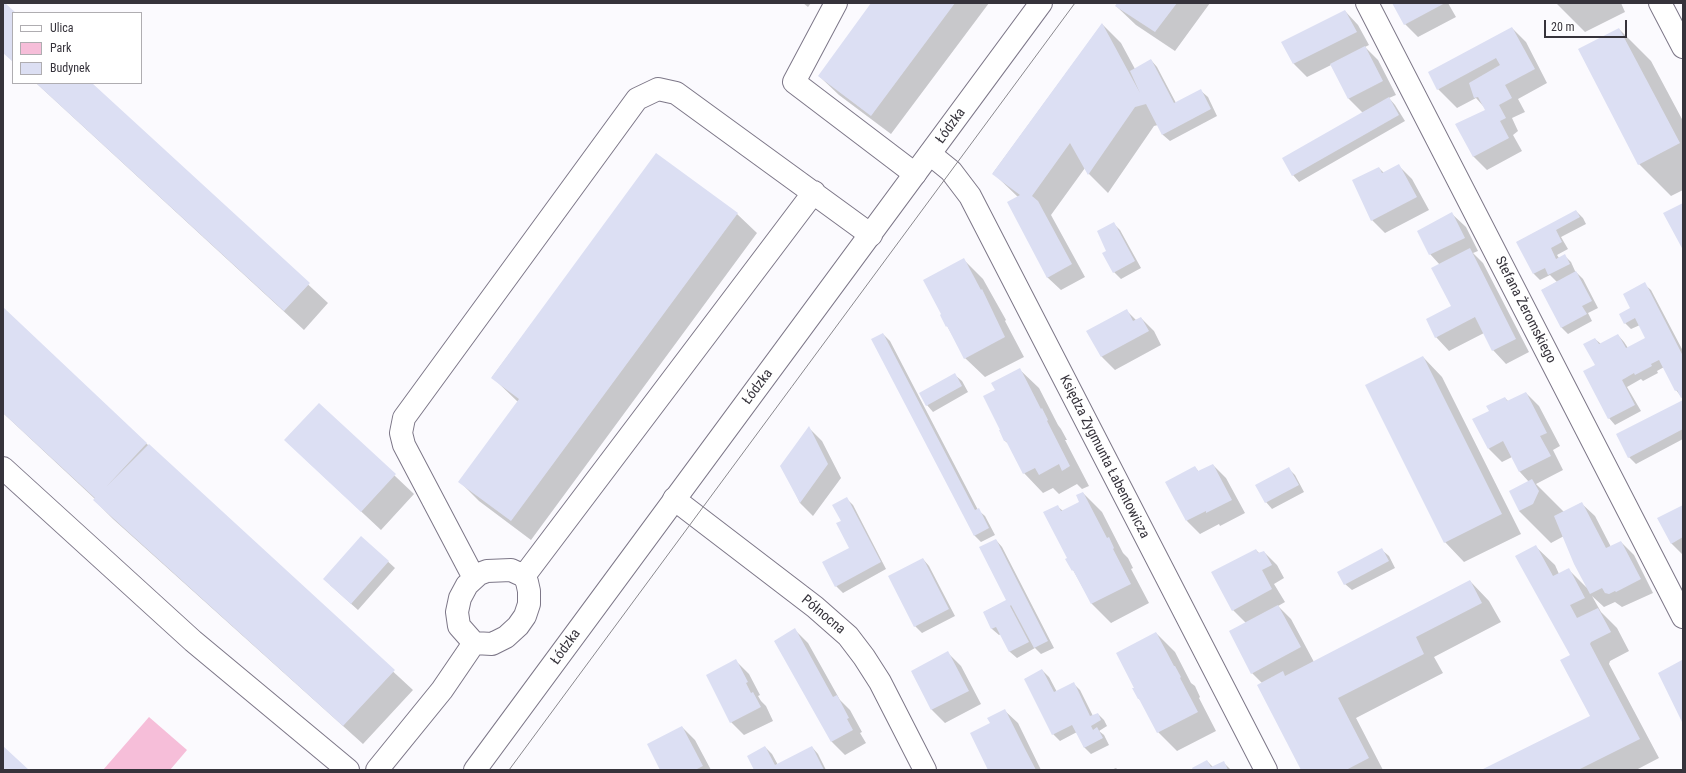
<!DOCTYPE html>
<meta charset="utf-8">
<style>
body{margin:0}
#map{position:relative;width:1686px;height:773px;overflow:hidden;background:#fbfafe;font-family:"Roboto Condensed",sans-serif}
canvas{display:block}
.frame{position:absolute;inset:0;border:4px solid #36333b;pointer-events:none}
.legend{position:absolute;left:12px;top:12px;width:130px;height:72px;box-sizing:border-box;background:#fff;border:1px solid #afadb1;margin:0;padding:5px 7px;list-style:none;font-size:12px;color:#36333b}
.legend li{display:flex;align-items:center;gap:8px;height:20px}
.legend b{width:20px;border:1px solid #afadb1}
.scale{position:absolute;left:1544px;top:20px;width:83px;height:18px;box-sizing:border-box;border:2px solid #36333b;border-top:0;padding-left:5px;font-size:12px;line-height:14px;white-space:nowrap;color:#36333b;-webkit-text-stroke:3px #fff;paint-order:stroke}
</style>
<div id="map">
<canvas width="1686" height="773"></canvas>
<div class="frame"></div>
<ul class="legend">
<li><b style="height:5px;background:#fff"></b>Ulica</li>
<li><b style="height:11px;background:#f6bed9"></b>Park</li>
<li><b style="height:11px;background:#dcdff3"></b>Budynek</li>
</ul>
<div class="scale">20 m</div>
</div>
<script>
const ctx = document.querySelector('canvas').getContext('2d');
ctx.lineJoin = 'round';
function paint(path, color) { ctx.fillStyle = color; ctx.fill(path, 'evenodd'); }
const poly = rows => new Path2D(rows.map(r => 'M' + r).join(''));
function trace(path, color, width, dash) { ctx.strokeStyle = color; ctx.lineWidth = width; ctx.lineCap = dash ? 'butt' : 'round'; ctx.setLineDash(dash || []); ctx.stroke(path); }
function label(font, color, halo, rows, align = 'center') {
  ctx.font = font + ' "Roboto Condensed",sans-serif'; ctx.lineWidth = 3; ctx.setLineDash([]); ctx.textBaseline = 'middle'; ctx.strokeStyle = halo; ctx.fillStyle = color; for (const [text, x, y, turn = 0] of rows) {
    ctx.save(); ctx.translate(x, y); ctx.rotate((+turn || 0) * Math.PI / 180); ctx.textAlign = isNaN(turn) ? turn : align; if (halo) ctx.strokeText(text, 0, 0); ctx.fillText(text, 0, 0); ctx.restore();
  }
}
paint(poly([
 [149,717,187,750,170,770,103,770]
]), '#f6bed9');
paint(poly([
 [803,3,811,3,808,7],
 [873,3,989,3,891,134,839,95,819,76],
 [1118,3,1210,3,1175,51,1136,25,1116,6],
 [1394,3,1448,3,1456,17,1418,37,1405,24],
 [1556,3,1621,3,1625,12,1585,32],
 [1345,11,1358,25,1369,45,1365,47,1378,60,1396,95,1389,98,1395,105,1405,121,1299,182,1293,175,1363,113,1349,99,1331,65,1307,77,1294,64,1283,43],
 [1102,24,1121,43,1135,69,1151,60,1157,67,1176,103,1201,91,1208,97,1217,116,1170,141,1163,135,1158,125,1154,126,1108,193,1089,174,1085,168,1051,215,1085,277,1061,290,1047,277,1018,197,993,173],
 [1512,28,1526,42,1547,83,1518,99,1525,112,1512,118,1518,131,1513,135,1522,151,1487,170,1473,156,1486,110,1484,107,1476,98,1457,108,1438,89],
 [1619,29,1651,61,1683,121,1683,190,1671,196,1639,164],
 [36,83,91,83,328,303,304,330],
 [657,155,737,214,757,233,531,540,479,501,460,482,518,402,492,377],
 [1399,166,1412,179,1429,210,1385,233,1372,220,1379,168,1384,173],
 [1576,211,1583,218,1586,224,1561,237,1568,249,1557,255,1559,258,1565,256,1571,262,1575,271,1583,279,1598,308,1588,313,1592,321,1568,334,1562,328,1542,290,1557,282,1550,275,1540,280,1534,274,1517,242],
 [1452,214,1466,227,1478,251,1473,253,1483,263,1529,352,1506,364,1493,350,1484,333,1449,351,1436,337,1452,307,1440,265,1430,254],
 [1114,224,1120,230,1141,268,1121,279,1114,272,1108,251],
 [964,260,983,279,1006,320,1005,321,1024,357,985,377,965,358,941,315],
 [1644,284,1651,290,1683,351,1683,396,1681,396,1683,399,1676,390,1664,367,1657,371,1658,373,1643,381,1641,379,1627,387,1641,411,1615,425,1609,418,1596,366,1595,339,1601,344,1618,335,1624,342,1628,348,1647,338,1640,325,1631,329,1625,323],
 [3,308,149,446,413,690,363,744,113,519,94,500,95,499,3,413],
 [1126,310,1136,320,1141,318,1154,331,1161,345,1115,370,1102,357,1088,331],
 [883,334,890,341,978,510,985,516,995,535,981,542,974,535],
 [1423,357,1442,377,1521,534,1464,562,1445,542],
 [1019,369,1039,388,1058,425,1061,429,1067,440,1065,440,1089,486,1082,489,1077,484,1059,494,1053,488,1043,493,1024,473,1010,445,1005,441,1002,430,996,390],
 [955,375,962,381,968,392,933,412,927,405],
 [1526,393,1539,406,1560,446,1553,450,1563,470,1536,484,1564,512,1581,503,1595,516,1611,547,1621,542,1634,555,1653,593,1622,607,1615,602,1604,607,1592,596,1601,612,1617,628,1629,651,1610,661,1609,664,1659,758,1636,770,1484,770,1592,716,1535,546,1555,565,1559,574,1568,569,1587,588,1564,536,1551,543,1519,511,1529,482,1520,472,1512,457,1502,462,1489,449,1491,412,1505,398,1509,402],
 [1683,401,1683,439,1636,464,1629,457,1617,435],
 [319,404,414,494,381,530,305,459],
 [809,428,822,441,841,478,813,516,800,503,782,466],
 [1213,465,1226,478,1245,513,1220,526,1219,524,1200,534,1187,521,1195,467,1199,472],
 [1289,469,1295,475,1304,492,1272,509,1266,502],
 [1083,493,1102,512,1123,553,1128,558,1133,568,1131,569,1149,603,1111,623,1092,604,1067,559,1068,558,1057,506,1063,511,1080,502],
 [846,498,853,505,886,569,843,593,836,586,850,548,842,522],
 [1683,506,1683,555,1671,543],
 [361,537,395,568,358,610,330,585],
 [996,540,1002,547,1054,648,1041,654,1035,648,1017,658,1010,652,1001,634,999,635,992,629,984,612,1008,600],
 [1256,550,1260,554,1264,552,1277,565,1284,578,1274,584,1285,602,1278,606,1291,619,1314,662,1470,581,1489,601,1501,622,1434,657,1443,673,1356,718,1383,770,1302,770,1262,683,1252,673,1230,631,1246,623,1233,610],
 [1382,550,1389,556,1395,568,1352,590,1345,584],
 [923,559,929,566,955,616,922,633,915,626],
 [795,630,808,643,840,700,850,710,862,732,860,733,866,743,845,755,832,742,775,641],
 [1156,633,1175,652,1191,683,1195,686,1200,697,1199,698,1216,731,1177,751,1158,732,1142,702,1139,699,1135,688],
 [948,653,961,666,981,704,945,723,932,710,912,672],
 [736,661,749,674,760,695,758,696,761,701,766,706,773,721,744,735,731,722],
 [1042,670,1049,677,1057,692,1073,683,1080,690,1093,716,1098,714,1104,720,1107,726,1099,731,1104,735,1109,745,1091,754,1084,747,1077,732,1060,741,1053,734,1025,679],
 [1004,710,1018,723,1041,770,990,770,991,723],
 [682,727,695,740,711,770,661,770],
 [765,747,772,754,778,765,812,747,818,754,826,770,755,770],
 [1207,761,1213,767,1223,762,1231,770,1194,770],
 [1116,768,1118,770,1111,770]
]), '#0003');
paint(poly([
 [3,3,5,3,16,13,13,13,13,62,3,53],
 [871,3,955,3,871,116,818,76],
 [1117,3,1177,3,1155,32,1115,6],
 [1392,3,1445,3,1404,25],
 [1345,10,1357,32,1293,64,1281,42],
 [1102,23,1140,93,1130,71,1151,59,1174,103,1201,89,1211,109,1162,135,1146,104,1135,107,1088,175,1070,143,1032,196,1038,201,1072,264,1047,278,1007,202,1020,195,992,174],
 [1512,27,1535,69,1505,85,1512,98,1499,105,1506,118,1500,121,1509,138,1473,157,1455,124,1485,110,1478,97,1474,98,1469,83,1500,65,1496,58,1437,90,1428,72],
 [1619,28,1680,143,1638,165,1578,49],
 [1365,46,1383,81,1348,99,1330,64],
 [36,83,92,83,310,283,284,311],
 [1389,97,1399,115,1292,176,1282,158],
 [656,153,738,213,511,521,458,482,519,399,491,378],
 [1399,164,1417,197,1371,221,1352,180,1379,167,1382,173],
 [1683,203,1683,250,1663,213],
 [1576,210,1580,217,1556,230,1562,242,1551,248,1556,259,1565,254,1570,264,1548,275,1545,268,1533,274,1516,242],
 [1452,212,1465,238,1429,255,1417,231],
 [1114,222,1135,261,1113,273,1102,253,1106,251,1097,231],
 [1470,248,1516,339,1492,351,1475,317,1435,338,1426,319,1451,306,1431,268],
 [964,258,981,290,982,289,1005,337,964,359,947,326,946,327,940,315,941,314,923,280],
 [1576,271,1592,301,1582,306,1587,314,1561,328,1541,290],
 [1645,282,1683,356,1683,397,1681,398,1677,390,1675,391,1659,360,1651,364,1652,366,1635,375,1634,373,1622,380,1635,405,1608,419,1583,371,1595,365,1583,344,1595,338,1599,344,1618,334,1626,348,1645,338,1635,318,1624,324,1619,314,1630,308,1623,294],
 [3,307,147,443,106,487,149,444,395,670,343,726,93,500,95,498,3,413],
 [1127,309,1133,321,1141,317,1149,331,1101,357,1086,331],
 [883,333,975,510,979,508,989,528,974,536,871,339],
 [1423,356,1502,514,1444,543,1365,385],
 [1020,368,1041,409,1042,408,1048,420,1047,421,1070,466,1062,471,1059,464,1039,475,1035,468,1023,474,1006,441,1004,441,999,430,1000,430,983,396,995,390,991,383],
 [955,373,962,386,926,406,919,393],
 [1526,392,1547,433,1540,436,1551,456,1519,472,1503,441,1488,449,1472,419,1489,411,1486,406,1505,397,1507,401],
 [1683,400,1683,429,1628,458,1616,434],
 [319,403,396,474,361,512,284,440],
 [809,426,828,464,800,503,780,466],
 [1213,464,1232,500,1206,513,1206,511,1186,521,1165,482,1195,466,1198,471],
 [1289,467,1299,485,1265,503,1255,485],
 [1532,479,1539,491,1533,504,1519,511,1509,491],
 [1083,492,1107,538,1109,537,1114,548,1113,549,1131,584,1091,604,1073,570,1072,571,1065,559,1067,558,1043,512,1058,505,1061,511,1079,502,1076,495],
 [847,497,881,562,835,587,822,562,849,548,836,523,841,521,832,505],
 [1582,502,1606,548,1621,541,1641,579,1616,592,1615,591,1609,594,1605,593,1602,588,1590,594,1574,564,1554,516],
 [1683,505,1683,537,1671,544,1657,518],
 [361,536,389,561,351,604,323,579],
 [996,539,1048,641,1034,648,1011,605,1010,606,1029,642,1009,652,996,627,991,629,983,612,1006,600,979,547],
 [1536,545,1553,576,1569,568,1585,598,1570,605,1577,618,1598,608,1611,632,1591,642,1590,644,1640,739,1578,770,1481,770,1590,716,1560,660,1570,655,1515,556],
 [1382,548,1389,561,1344,585,1337,572],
 [1256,549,1258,553,1264,551,1272,565,1262,570,1272,589,1232,611,1211,572],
 [923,558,949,609,914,627,888,576],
 [1470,580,1482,603,1416,637,1424,654,1338,698,1369,758,1346,770,1301,770,1257,685,1283,671,1285,676],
 [1278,605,1301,647,1251,674,1229,631],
 [795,628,833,697,837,695,849,718,847,719,853,730,831,742,774,641],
 [1156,632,1174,666,1175,666,1181,677,1180,678,1198,712,1157,733,1139,699,1138,699,1132,688,1134,688,1116,653],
 [948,651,969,691,931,710,911,671],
 [736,659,748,682,746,683,751,693,753,692,761,707,730,723,706,675],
 [1682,660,1683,661,1683,724,1658,673],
 [1042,669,1054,692,1074,682,1090,716,1098,713,1101,720,1091,726,1093,730,1097,727,1103,738,1084,748,1072,725,1052,735,1024,679],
 [1005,709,1025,749,1036,770,988,770,987,768,970,733,990,723,987,718],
 [682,726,703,766,695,770,660,770,647,744],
 [3,746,29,770,3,770],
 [765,746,775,765,812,746,824,770,754,770,747,756],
 [1207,760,1211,767,1224,761,1228,770,1193,770,1192,768]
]), '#dcdff3');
const minor = poly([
 [836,3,794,82,915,174],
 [1367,3,1683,617],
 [1660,3,1683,47],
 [930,154,951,171,970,196,1266,770],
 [3,468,193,641,348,770],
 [674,499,815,607,848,636,864,657,880,682,925,770],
 [524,576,814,192],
 [474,578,404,445,401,433,404,418,637,99,658,89,676,93,871,235],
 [377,770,442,690,474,643,459,626,457,612,460,598,467,585,479,574,487,571,511,570,524,576,527,582,529,591,529,604,525,616,518,626,506,637,492,644,474,643]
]);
const major = poly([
 [475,770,1041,3]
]);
trace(minor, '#7d7788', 24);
trace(major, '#7d7788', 24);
trace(minor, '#fff', 22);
trace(major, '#fff', 22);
trace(poly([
 [509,770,1075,3]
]), '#8a888e', 1);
label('14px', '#36333b', '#fff', [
 ["Łódzka",951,126,-54],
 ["Stefana Żeromskiego",1525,310,63],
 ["Łódzka",758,387,-53],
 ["Księdza Zygmunta Łabentowicza",1104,457,63],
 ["Północna",823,615,40],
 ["Łódzka",566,647,-54]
]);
</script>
